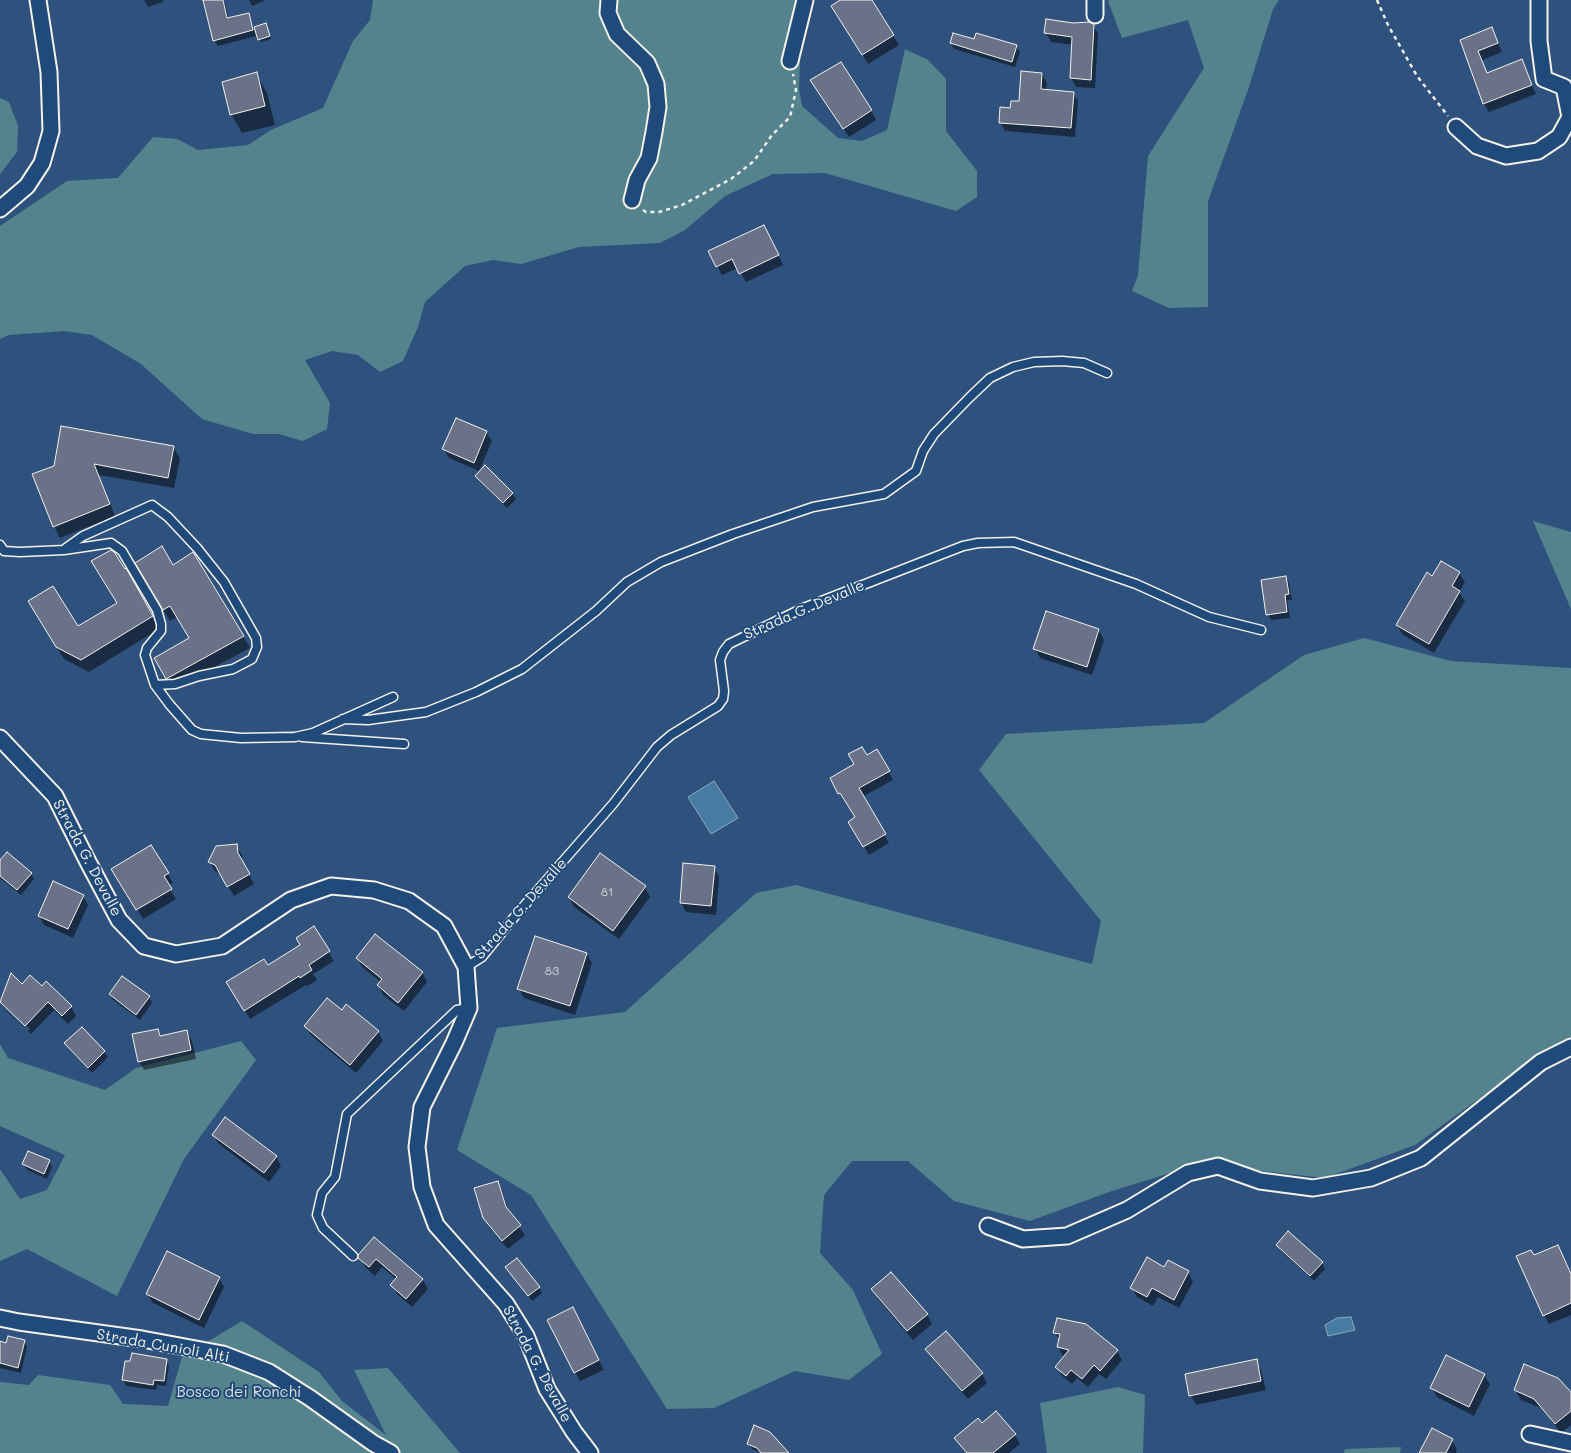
<!DOCTYPE html>
<style>
body{margin:0}
canvas{display:block;background:#2e527d}
</style>
<canvas width="1571" height="1453"></canvas>
<script>
const ctx = document.querySelector('canvas').getContext('2d');
ctx.lineJoin = 'round';
function paint(path, color) { ctx.fillStyle = color; ctx.fill(path, 'evenodd'); }
const poly = rows => new Path2D(rows.map(r => 'M' + r).join(''));
function trace(path, color, width, dash) { ctx.strokeStyle = color; ctx.lineWidth = width; ctx.lineCap = dash ? 'butt' : 'round'; ctx.setLineDash(dash || []); ctx.stroke(path); }
function label(font, color, halo, rows, align = 'center') {
  ctx.font = font + ' Mali,sans-serif'; ctx.lineWidth = 4; ctx.setLineDash([]); ctx.textBaseline = 'middle'; ctx.strokeStyle = halo; ctx.fillStyle = color; for (const [text, x, y, turn = 0] of rows) {
    ctx.save(); ctx.translate(x, y); ctx.rotate((+turn || 0) * Math.PI / 180); ctx.textAlign = isNaN(turn) ? turn : align; if (halo) ctx.strokeText(text, 0, 0); ctx.fillText(text, 0, 0); ctx.restore();
  }
}
paint(poly([
 [373,0,809,0,801,32,799,89,802,106,838,138,862,141,887,130,905,49,928,60,946,79,946,131,977,171,977,197,956,211,825,173,773,174,725,196,685,230,660,243,579,247,521,264,493,260,465,266,425,302,418,327,403,361,380,372,358,355,332,351,305,360,330,403,327,429,303,441,279,434,253,434,202,419,141,364,92,335,64,331,9,335,0,339,0,226,67,181,118,178,153,137,177,139,198,150,248,145,271,130,323,108,353,41,370,20],
 [1111,0,1279,0,1273,9,1249,87,1208,201,1208,307,1169,308,1132,291,1138,275,1148,156,1204,68,1188,20,1122,38,1108,1],
 [0,98,9,102,18,126,17,152,0,174],
 [1533,521,1571,532,1571,609],
 [1364,638,1451,661,1571,668,1571,1041,1552,1046,1415,1145,1325,1178,1199,1164,1112,1191,1030,1221,954,1201,908,1161,852,1161,824,1195,820,1253,853,1290,882,1354,849,1380,795,1371,714,1408,667,1409,531,1195,457,1150,497,1028,625,1012,756,893,796,885,1092,964,1101,921,979,770,1006,734,1204,723,1304,655],
 [241,1041,256,1060,184,1159,117,1296,27,1249,0,1261,0,1169,20,1199,47,1190,65,1155,0,1126,0,1044,8,1058,105,1090,136,1068],
 [242,1321,319,1372,342,1401,386,1435,354,1370,388,1368,460,1453,0,1453,0,1382,29,1385,38,1375,110,1385,123,1404,168,1406,182,1357],
 [1118,1387,1145,1395,1143,1453,1047,1453,1040,1403],
 [1401,1447,1400,1453,1344,1453,1345,1449]
]), '#54838e');
const water = poly([
 [714,781,738,818,711,834,688,797,714,781],
 [1351,1317,1355,1330,1328,1336,1325,1325,1337,1318,1351,1317]
]);
paint(water, '#467ba3');
trace(water, '#8caabf', 1);
paint(poly([
 [144,0,163,0,163,2,148,7],
 [205,0,224,0,229,19,248,14,251,20,256,36,218,46,214,40],
 [249,0,266,0,252,6],
 [843,0,871,0,899,45,868,64,838,16],
 [266,25,271,39,261,42,256,28],
 [1093,25,1098,34,1095,88,1076,87,1071,78,1073,45,1051,42,1046,33],
 [1491,29,1502,52,1482,60,1487,74,1521,60,1536,94,1489,112,1484,104,1461,40],
 [975,41,1016,46,1020,52,1015,67,954,49,951,43],
 [256,74,267,93,275,125,242,133,231,114],
 [1042,74,1047,83,1046,90,1073,93,1078,101,1075,137,1005,131,1000,122,1011,109,1020,102],
 [817,90,871,110,876,120,849,137],
 [769,235,783,265,746,282,738,268,722,275,717,266],
 [486,432,492,441,479,471,449,458,444,449],
 [173,447,180,458,174,488,99,475,115,516,60,538,54,526,33,475],
 [476,476,512,493,516,499,507,508,480,482],
 [137,563,173,567,243,636,250,648,173,689,156,658,191,639,177,617,170,621],
 [125,570,159,629,89,672,64,659,37,614,78,628,118,603],
 [1459,573,1465,582,1459,592,1465,601,1434,653,1402,634,1397,625,1433,578],
 [1286,577,1289,583,1292,600,1287,600,1290,618,1271,620,1268,614],
 [1099,630,1104,640,1092,675,1040,658,1035,649],
 [877,751,893,780,862,797,889,843,869,855,849,822,856,817,846,800,844,801,832,779],
 [151,846,173,883,168,886,176,899,143,919,113,869],
 [236,846,242,855,243,863,254,884,234,896,221,875,215,871,210,862],
 [0,862,31,874,34,879,21,895,0,878],
 [714,868,719,877,716,915,686,912,681,903],
 [645,887,650,897,619,939,574,907,569,897],
 [83,896,88,905,73,938,44,925,39,916],
 [313,928,334,961,313,974,317,980,307,986,306,985,250,1019,228,983,268,967,302,946],
 [587,954,592,963,575,1015,524,998,519,989],
 [357,958,422,972,427,982,404,1011,383,995,378,985,381,982,363,968],
 [22,986,42,988,71,1007,76,1016,68,1024,54,1010,31,1034,6,1011,1,1001],
 [5,1005,30,1029,28,1031,5,1009],
 [110,994,149,997,152,1003,140,1020,113,1000],
 [342,1012,378,1032,383,1041,356,1073,311,1035,305,1026],
 [158,1030,162,1037,186,1031,192,1041,196,1059,144,1070,139,1061],
 [66,1044,104,1052,108,1057,92,1073,69,1049],
 [213,1135,276,1157,281,1166,269,1182,219,1144],
 [49,1161,52,1167,47,1179,27,1170,24,1164],
 [497,1182,502,1191,509,1213,525,1235,508,1249,490,1228,484,1218],
 [1288,1233,1322,1263,1325,1269,1314,1281,1281,1251,1277,1245],
 [374,1238,422,1279,428,1289,412,1307,397,1294,392,1285,396,1279,382,1267,375,1276,365,1267,360,1258],
 [1534,1256,1563,1256,1571,1273,1571,1315,1549,1324,1544,1315],
 [506,1267,539,1288,542,1293,532,1301],
 [1165,1268,1188,1272,1193,1282,1179,1308,1158,1297,1153,1306,1137,1297,1132,1288],
 [219,1278,224,1287,204,1328,153,1303,147,1294],
 [873,1290,927,1314,932,1324,913,1340,878,1299],
 [577,1318,604,1370,580,1381,575,1372],
 [1058,1319,1117,1351,1122,1360,1106,1379,1099,1374,1088,1387,1077,1378,1072,1384,1062,1376,1057,1367,1064,1358,1058,1347,1060,1341,1055,1333],
 [24,1341,27,1347,21,1373,0,1368,0,1342,7,1344],
 [927,1349,982,1374,987,1383,968,1399,932,1358],
 [166,1360,169,1366,166,1386,157,1385,156,1390,126,1386,123,1380,126,1362],
 [1256,1360,1261,1370,1266,1390,1196,1405,1191,1395],
 [1484,1375,1490,1384,1474,1416,1437,1397,1432,1388],
 [1515,1390,1571,1394,1571,1425,1561,1433,1541,1408,1521,1400],
 [982,1425,1015,1435,1020,1444,1009,1453,966,1453,956,1438],
 [1452,1440,1457,1450,1456,1453,1421,1453],
 [748,1443,785,1453,761,1453,752,1449]
]), '#0007');
const building = poly([
 [203,0,223,0,227,18,249,13,253,30,213,41,203,0],
 [840,0,872,0,894,35,862,55,831,6,840,0],
 [1046,19,1073,23,1089,22,1094,24,1091,80,1070,78,1072,37,1044,33,1046,19],
 [266,23,270,36,258,40,254,27,266,23],
 [1492,27,1498,43,1478,51,1487,73,1522,59,1532,85,1483,104,1460,40,1492,27],
 [953,33,974,39,976,33,1017,45,1012,62,950,43,953,33],
 [841,62,872,110,843,129,810,80,841,62],
 [1021,71,1042,73,1041,89,1074,92,1071,128,999,123,1000,107,1010,108,1011,101,1019,101,1021,71],
 [257,72,265,106,230,115,222,82,257,72],
 [764,225,779,255,739,274,732,259,716,267,708,251,764,225],
 [456,418,487,431,474,463,442,449,456,418],
 [61,426,174,446,168,478,94,464,110,504,53,527,32,474,54,466,61,426],
 [485,465,513,493,503,503,475,476,485,465],
 [162,546,173,565,193,552,244,636,166,679,154,658,189,638,170,606,163,610,135,563,162,546],
 [111,550,114,552,125,569,126,568,153,616,81,660,56,647,28,601,53,586,78,626,117,603,91,561,111,550],
 [1441,561,1460,572,1452,586,1460,591,1429,644,1396,625,1427,572,1432,576,1441,561],
 [1286,576,1289,594,1285,595,1287,612,1266,615,1261,580,1286,576],
 [1046,611,1099,629,1087,667,1033,649,1046,611],
 [862,747,867,755,877,749,890,771,859,788,886,834,863,847,848,822,855,817,840,793,838,794,830,778,854,764,848,754,862,747],
 [237,844,238,853,250,874,227,887,215,865,208,862,216,846,237,844],
 [151,845,169,873,164,876,172,889,136,910,111,869,151,845],
 [7,852,32,873,17,890,0,876,0,860,7,852],
 [600,853,646,886,613,931,568,897,600,853],
 [683,863,715,866,711,906,680,903,683,863],
 [53,881,84,895,68,929,38,916,53,881],
 [314,926,330,951,309,965,312,970,300,978,299,976,244,1011,226,982,264,959,268,965,300,945,296,938,314,926],
 [375,934,423,972,398,1003,377,985,382,979,356,958,375,934],
 [535,936,587,953,570,1006,517,989,535,936],
 [11,973,22,984,30,975,42,986,46,981,72,1006,62,1016,48,1002,25,1026,0,1002,11,973],
 [122,976,150,996,136,1015,109,994,122,976],
 [327,998,342,1010,346,1004,379,1031,350,1065,304,1026,327,998],
 [82,1027,105,1051,88,1068,64,1043,82,1027],
 [158,1029,160,1036,187,1030,191,1050,138,1062,132,1034,158,1029],
 [225,1117,277,1156,264,1173,212,1135,225,1117],
 [28,1151,50,1160,44,1174,22,1164,28,1151],
 [498,1181,506,1207,521,1225,502,1241,483,1218,474,1188,498,1181],
 [1288,1231,1323,1262,1310,1276,1276,1245,1288,1231],
 [374,1237,423,1279,406,1299,390,1285,397,1277,376,1259,369,1267,358,1258,358,1255,374,1237],
 [1558,1245,1571,1274,1571,1303,1543,1316,1516,1256,1531,1250,1534,1255,1558,1245],
 [167,1251,220,1277,199,1320,146,1294,167,1251],
 [1147,1257,1164,1267,1168,1260,1189,1271,1174,1300,1152,1288,1147,1297,1130,1288,1147,1257],
 [517,1258,540,1287,528,1296,505,1267,517,1258],
 [891,1272,928,1314,907,1331,871,1289,891,1272],
 [573,1307,599,1360,574,1373,547,1320,573,1307],
 [1057,1318,1086,1324,1118,1350,1100,1371,1094,1365,1082,1379,1071,1370,1066,1376,1055,1367,1069,1350,1057,1347,1060,1334,1053,1333,1057,1318],
 [946,1331,983,1373,962,1391,925,1349,946,1331],
 [8,1336,25,1340,18,1368,0,1363,0,1341,6,1343,8,1336],
 [132,1353,167,1359,164,1381,154,1380,153,1385,122,1380,125,1361,130,1361,132,1353],
 [1446,1355,1485,1374,1469,1407,1430,1388,1446,1355],
 [1257,1359,1261,1381,1189,1396,1185,1374,1257,1359],
 [1524,1364,1558,1378,1571,1392,1571,1411,1555,1424,1534,1399,1514,1390,1524,1364],
 [996,1411,1016,1434,993,1453,967,1453,954,1438,978,1418,982,1423,996,1411],
 [754,1425,770,1432,789,1453,761,1453,757,1448,747,1444,754,1425],
 [1432,1428,1453,1439,1446,1453,1419,1453,1432,1428]
]);
paint(building, '#697289');
trace(building, '#f4f1e8', 1);
const lane = poly([
 [0,545,4,551,20,552,64,550,111,543,122,551,157,610,161,624,161,631,147,648,145,655,155,685,170,705,192,730,201,734,241,738,295,737,313,733,393,697],
 [66,548,83,536,152,505,168,517,197,548,224,582,256,638,257,647,252,659,233,669,199,676,175,684,155,685],
 [343,719,368,720,426,712,476,692,522,669,596,611,627,582,661,562,733,534,813,507,884,494,916,471,923,451,934,434,970,397,990,378,1013,367,1034,362,1062,361,1084,363,1107,373],
 [302,737,404,744],
 [466,967,482,957,516,915,613,804,657,747,671,735,718,706,723,699,724,691,720,660,723,652,729,644,801,609,963,546,978,543,1014,542,1136,584,1209,617,1261,630],
 [353,1256,323,1228,317,1215,322,1193,335,1177,347,1114,457,1010,469,1008]
]);
const street = poly([
 [609,0,608,13,617,34,647,63,656,84,658,107,654,132,649,158,637,180,632,200],
 [1095,15,1095,0],
 [790,61,805,0],
 [1456,127,1477,146,1506,156,1538,151,1559,137,1570,117,1564,87,1544,79,1539,41,1539,0],
 [0,209,27,186,42,163,51,131,49,72,38,0],
 [0,738,55,796,87,860,119,920,144,946,176,954,222,946,291,900,331,886,374,890,409,901,444,926,466,967,469,1008,454,1043,422,1107,417,1147,422,1187,436,1225,506,1304,526,1336,547,1389,574,1432,590,1453],
 [988,1226,1023,1239,1067,1236,1127,1210,1188,1173,1218,1166,1260,1181,1313,1188,1371,1178,1421,1158,1541,1062,1571,1047],
 [0,1318,19,1322,142,1339,223,1354,269,1372,310,1398,373,1443,391,1453],
 [1530,1434,1571,1443]
]);
trace(lane, '#f4f1e8', 11);
trace(street, '#f4f1e8', 19);
trace(poly([
 [1377,0,1388,25,1417,76,1448,116],
 [643,210,646,212,659,212,682,205,731,179,754,161,772,135,790,117,796,90,793,74]
]), '#f4f1e8', 2.5, [4, 4]);
trace(lane, '#1f4a7a', 8);
trace(street, '#1f4a7a', 15);
label('12px', '#d1d1d0', null, [
 ["81",607,892],
 ["83",552,971]
]);
label('15px', '#f4f1e8', '#1f4a7a', [
 ["Strada G. Devalle",804,610,-23],
 ["Strada G. Devalle",87,858,62],
 ["Strada G. Devalle",521,909,-48],
 ["Strada Cunioli Alti",163,1346,10],
 ["Strada G. Devalle",537,1364,62]
]);
label('15px', '#dce0da', '#1f4a7a', [
 ["Bosco dei Ronchi",239,1392]
]);
</script>
